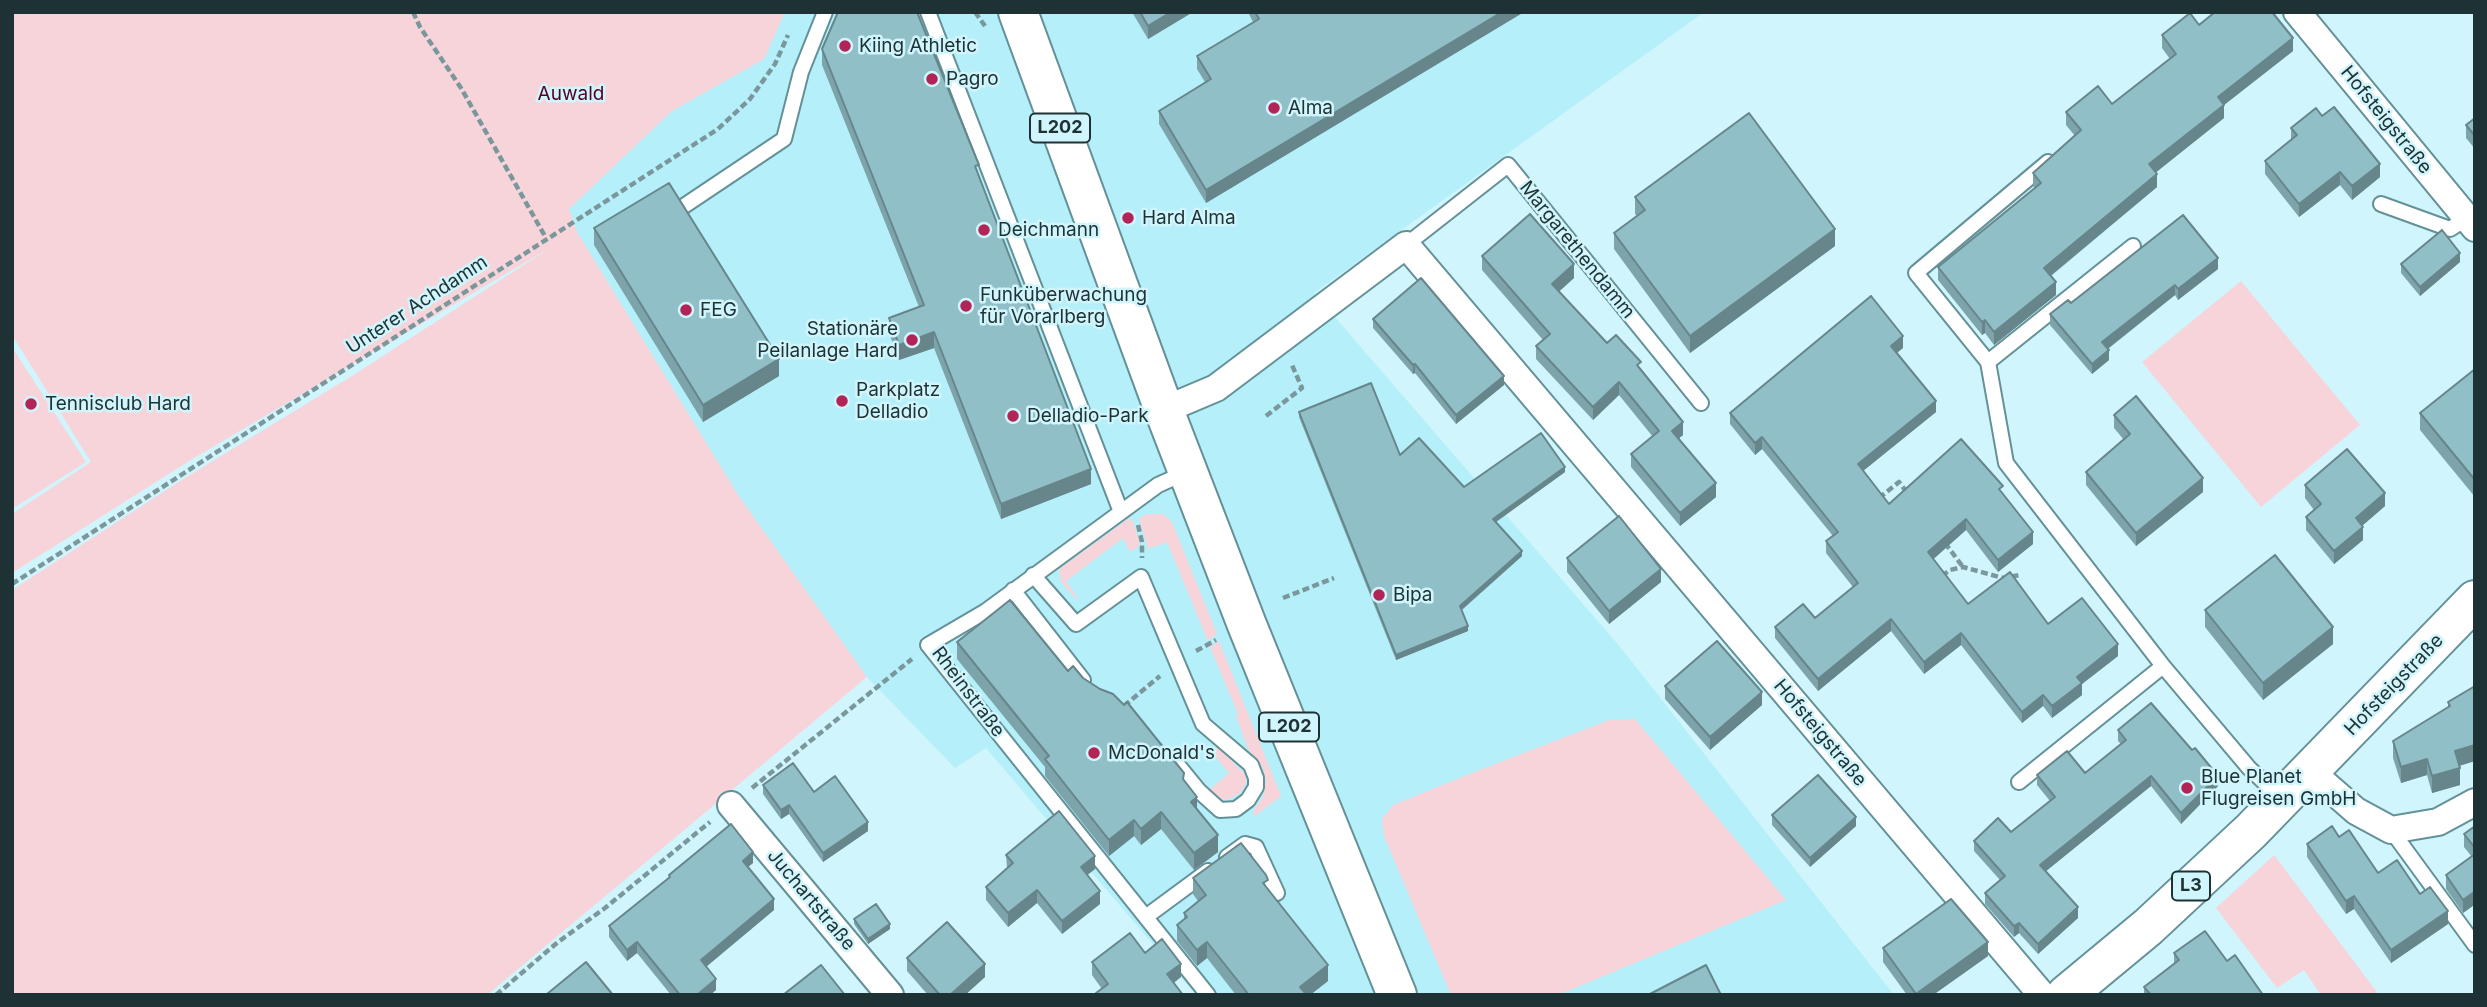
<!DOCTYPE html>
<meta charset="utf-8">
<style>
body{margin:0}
#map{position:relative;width:2487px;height:1007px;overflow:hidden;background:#d0f5fc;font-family:Inter,sans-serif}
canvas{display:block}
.frame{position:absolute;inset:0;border:14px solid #1e3134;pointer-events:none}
</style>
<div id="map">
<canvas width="2487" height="1007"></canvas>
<div class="frame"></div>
</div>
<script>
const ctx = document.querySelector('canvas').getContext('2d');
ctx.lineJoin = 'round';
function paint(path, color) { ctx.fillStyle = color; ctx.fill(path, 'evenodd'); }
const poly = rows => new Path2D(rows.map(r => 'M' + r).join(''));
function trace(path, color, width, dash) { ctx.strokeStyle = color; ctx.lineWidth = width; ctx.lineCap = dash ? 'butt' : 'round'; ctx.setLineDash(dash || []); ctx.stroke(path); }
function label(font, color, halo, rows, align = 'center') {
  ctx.font = font + ' Inter,sans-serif'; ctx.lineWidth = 5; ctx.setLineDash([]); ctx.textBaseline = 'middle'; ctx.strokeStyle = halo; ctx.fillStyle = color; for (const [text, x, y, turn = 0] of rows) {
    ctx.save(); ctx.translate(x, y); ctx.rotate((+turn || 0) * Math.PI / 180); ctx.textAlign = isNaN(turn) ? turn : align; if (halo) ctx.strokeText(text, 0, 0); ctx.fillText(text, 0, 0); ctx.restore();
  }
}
paint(poly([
 [774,12,1704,12,1314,293,1621,648,1894,995,1196,995,986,748,955,768,867,677,738,495,577,232,569,209]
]), '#b5eff9');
paint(poly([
 [12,12,785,12,764,59,672,111,569,209,577,232,738,495,867,677,487,995,12,995,12,590,180,481,355,374,553,246,194,458,12,573,12,514,91,462,12,335],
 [2241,281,2360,425,2261,507,2142,362],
 [12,347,86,462,12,509],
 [1147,514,1163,514,1172,522,1217,634,1208,641,1167,542,1148,549,1139,518],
 [1128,519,1133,521,1140,545,1130,552,1123,538,1066,581,1078,599,1076,599,1061,582,1059,569],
 [1219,641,1281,796,1255,816,1253,811,1263,797,1266,780,1262,766,1248,749,1236,716,1238,714,1210,647],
 [1635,719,1786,900,1558,995,1451,995,1384,836,1382,819,1393,805,1482,769,1609,720],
 [1217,747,1246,775,1246,783,1240,793,1227,800,1217,798,1209,790,1229,773,1212,753],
 [2274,855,2379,995,2321,995,2304,970,2277,988,2216,908]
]), '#f7d4da');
const service = poly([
 [928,12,1121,512],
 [2048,162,1916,273,1988,362,2006,463,2163,666,2249,768,2281,798],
 [2381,204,2450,229,2467,218],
 [684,206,784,139,801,72,825,12],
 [1406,245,1508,165,1701,403],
 [1988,362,2133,246],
 [1187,472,1158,485,986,611,928,645,1208,995],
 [1033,575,1076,624,1141,577,1203,724,1251,765,1256,778,1256,787,1248,800,1236,809,1220,810,1199,791,1172,758],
 [1013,590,1083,680],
 [2019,782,2163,666],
 [2391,830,2475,945],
 [1227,857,1245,844,1256,847,1277,893],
 [1147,916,1208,871]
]);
const minor = poly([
 [2297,12,2475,228],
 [1164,410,1216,388,1406,245,2042,995],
 [2309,770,2356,811,2391,830,2438,822,2475,802],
 [731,805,890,995]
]);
const primary = poly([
 [1018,12,1164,410,1247,625,1397,995],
 [2066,995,2148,927,2251,831,2475,600]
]);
trace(service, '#649198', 18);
trace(minor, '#649198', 30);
trace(primary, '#649198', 42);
trace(poly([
 [413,12,420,27,461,88,546,238],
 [975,12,985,26],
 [1266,416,1302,388,1292,365],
 [1879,498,1899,482,1908,494],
 [1138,525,1142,542,1142,558],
 [1945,543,1963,567],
 [1942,576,1950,570,1963,567,2003,578,2020,575],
 [12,584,718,129,750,99,775,64,788,35],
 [1283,598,1334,578],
 [1196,651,1216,640],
 [1124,706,1160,676],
 [752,788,912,659],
 [496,995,558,942,605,908,710,822]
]), '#7a979c', 4.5, [7, 3.5]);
trace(service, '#fff', 14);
trace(minor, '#fff', 26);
trace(primary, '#fff', 38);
paint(poly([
 [1132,12,1193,12,1148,39],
 [1248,12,1524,12,1206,203,1159,124,1159,111,1205,82,1197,69,1197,56,1253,22],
 [2199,25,2293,51,2224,105,2224,118,2156,172,2157,187,2051,276,2056,295,1994,345,1985,333,1982,335,1938,280,1938,267,2035,188,2033,186,2033,173,2075,136,2066,125,2066,112,2112,104,2170,59,2162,48,2162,35],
 [822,49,979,176,1091,484,1001,519,934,348,899,360,889,333,889,318,919,307,822,65],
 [2322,116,2380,177,2352,200,2340,185,2299,217,2265,174,2265,161,2291,140,2291,128],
 [2475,118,2475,149,2466,138,2466,125],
 [1635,197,1835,246,1690,353,1614,249,1614,233,1637,216,1635,214],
 [594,228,779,376,703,422,594,245],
 [1482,256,1574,278,1558,292,1607,343,1641,370,1683,435,1679,438,1716,497,1680,526,1631,467,1631,454,1653,437,1619,395,1593,420,1536,359,1536,346,1543,340,1482,270],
 [2460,262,2420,296,2401,273,2401,264],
 [2218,269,2178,300,2175,295,2108,349,2109,360,2092,374,2050,325,2050,314,2071,303],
 [1373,319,1504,385,1456,424,1415,373,1413,374,1373,328],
 [1903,348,1897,353,1936,412,1863,471,1889,504,2003,493,2033,544,1998,572,1966,530,1933,559,1968,604,2048,624,2118,656,2082,684,2082,695,2052,718,2043,706,2022,723,1961,645,1924,674,1891,631,1818,691,1775,638,1775,627,1815,618,1853,587,1826,553,1826,541,1833,536,1762,449,1755,455,1730,424,1730,413],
 [2475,369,2475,497,2420,430,2420,413],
 [1299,412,1400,455,1464,487,1565,472,1496,522,1522,556,1462,610,1468,631,1396,660,1299,417],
 [2114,415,2203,492,2136,546,2086,485,2086,472,2124,440,2114,428],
 [2305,485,2385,506,2362,526,2363,540,2334,564,2306,530,2306,517,2314,510,2305,498],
 [1567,558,1661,582,1609,624,1567,572],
 [2205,610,2333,644,2263,700,2205,627],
 [957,642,1068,671,1083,678,1100,689,1184,781,1197,809,1218,852,1194,870,1161,829,1141,845,1134,836,1109,856,1045,776,1045,767,957,659],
 [1665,686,1762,705,1710,750,1665,699],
 [2475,686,2475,761,2459,766,2460,785,2432,793,2427,775,2401,783,2393,758,2393,741,2448,707,2448,702],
 [2118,730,2218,786,2181,824,2151,786,2046,871,2078,918,2038,954,2019,933,2014,937,1985,904,1985,893,2000,880,1974,851,1974,841,2011,832,2050,801,2037,785,2037,775,2085,773,2121,744,2118,741],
 [763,785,868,831,823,862,789,814,781,819,763,794],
 [1772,815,1856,826,1810,867,1772,825],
 [2475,826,2475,906,2474,905,2463,913,2446,889,2446,875,2472,857,2464,847,2464,834],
 [2339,837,2378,873,2420,894,2448,924,2391,963,2354,909,2346,914,2307,857,2307,844],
 [1006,855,1095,869,1087,875,1100,904,1062,934,1037,903,1008,927,986,900,986,887,1007,868],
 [753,863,748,867,774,910,706,967,716,990,710,995,671,995,637,953,627,961,609,937,609,926,669,878,669,875],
 [1193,878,1268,888,1328,981,1310,995,1236,995,1207,958,1197,966,1177,941,1177,925,1184,919,1184,913,1198,901,1193,894],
 [854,919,890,929,868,944,854,924],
 [1883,948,1988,956,1933,995,1907,995,1883,962],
 [1145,953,1181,977,1174,983,1183,995,1096,995,1096,993,1102,989,1092,975,1092,962],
 [2174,953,2227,961,2263,995,2144,995,2144,987,2174,964],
 [907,958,985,977,965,995,928,995,907,971]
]), '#7da4ab');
paint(poly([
 [1171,12,1193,12,1148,39,1148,26],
 [1502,12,1524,12,1206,203,1206,190],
 [2293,38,2293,51,2224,105,2224,118,2149,178,2149,164,2218,97],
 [2380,164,2380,177,2352,200,2352,186],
 [2340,172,2340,185,2299,217,2299,204],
 [2157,174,2157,187,2044,281,2044,268],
 [1835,229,1835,246,1690,353,1690,336],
 [2460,253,2460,262,2420,296,2420,287],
 [2218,258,2218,269,2178,300,2178,289],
 [1574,264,1574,278,1552,298,1552,284],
 [2056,282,2056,295,1994,345,1994,332],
 [2175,285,2175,295,2102,353,2102,342],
 [1985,320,1985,333,1982,335,1982,322],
 [934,332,934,348,899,360,899,345],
 [1903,336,1903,348,1891,357,1891,346],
 [2109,350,2109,360,2092,374,2092,364],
 [779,359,779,376,703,422,703,405],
 [1415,364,1415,373,1413,374,1413,365],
 [1504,376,1504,385,1456,424,1456,415],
 [1619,382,1619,395,1593,420,1593,407],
 [1936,401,1936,412,1858,475,1858,464],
 [1683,422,1683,435,1672,444,1672,431],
 [1762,437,1762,449,1755,455,1755,443],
 [1565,467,1565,472,1493,524,1493,519],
 [1091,469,1091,484,1001,519,1001,504],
 [2203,478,2203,492,2136,546,2136,533],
 [1716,483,1716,497,1680,526,1680,513],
 [2385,493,2385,506,2356,531,2356,518],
 [1966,519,1966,530,1928,564,1928,552],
 [2363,527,2363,540,2334,564,2334,551],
 [2033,532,2033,544,1998,572,1998,560],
 [1522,551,1522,556,1460,611,1460,606],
 [1661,569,1661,582,1609,624,1609,611],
 [1891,619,1891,631,1818,691,1818,679],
 [1468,626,1468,631,1396,660,1396,655],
 [2333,627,2333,644,2263,700,2263,683],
 [1961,633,1961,645,1924,674,1924,662],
 [2118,644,2118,656,2082,684,2082,695,2052,718,2052,706,2077,677],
 [1762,692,1762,705,1710,750,1710,737],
 [2043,695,2043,706,2022,723,2022,712],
 [2475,745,2475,761,2455,767,2455,751],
 [2427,759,2427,775,2401,783,2401,767],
 [2460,768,2460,785,2432,793,2432,776],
 [2151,776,2151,786,2040,876,2040,865],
 [2218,776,2218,786,2181,824,2181,813],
 [1197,797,1197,814,1191,802],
 [789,805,789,814,781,819,781,810],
 [1161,812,1161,829,1141,845,1141,829],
 [1856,817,1856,826,1810,867,1810,858],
 [1134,820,1134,836,1109,856,1109,840],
 [868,822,868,831,823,862,823,853],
 [1218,835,1218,852,1194,870,1194,853],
 [753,852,753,863,743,871,743,861],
 [1095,856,1095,869,1081,880,1081,867],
 [1037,890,1037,903,1008,927,1008,913],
 [1100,891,1100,904,1062,934,1062,921],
 [2474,892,2474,905,2463,913,2463,900],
 [2354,896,2354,909,2346,914,2346,901],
 [774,899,774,910,701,971,701,960],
 [2078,907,2078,918,2038,954,2038,944],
 [2448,911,2448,924,2391,963,2391,950],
 [2019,923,2019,933,2014,937,2014,926],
 [890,924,890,929,868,944,868,939],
 [637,942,637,953,627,961,627,950],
 [1207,942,1207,958,1197,966,1197,950],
 [1988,942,1988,956,1933,995,1916,995],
 [985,964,985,977,965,995,950,995],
 [1181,964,1181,977,1167,987,1167,974],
 [1328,965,1328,981,1310,995,1300,995,1300,987],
 [716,979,716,990,710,995,697,995]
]), '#66868b');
const building = poly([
 [838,12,917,12,979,165,975,166,1091,469,1001,504,934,332,899,345,889,318,924,305,822,49,838,12],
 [1140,12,1171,12,1148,26,1140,12],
 [1255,12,1502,12,1206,190,1159,111,1211,79,1197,56,1259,19,1255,12],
 [2215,12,2272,12,2293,38,2218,97,2224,105,2149,164,2157,174,2044,268,2056,282,1994,332,1985,320,1982,322,1938,267,2041,183,2033,173,2081,130,2066,112,2098,86,2112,104,2176,54,2162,35,2190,13,2199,25,2215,12],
 [2334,107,2380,164,2352,186,2340,172,2299,204,2265,161,2297,135,2291,128,2316,108,2322,116,2334,107],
 [1749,113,1835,229,1690,336,1614,233,1645,210,1635,197,1749,113],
 [2475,118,2475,136,2466,125,2475,118],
 [669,183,779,359,703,405,594,228,669,183],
 [1530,214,1574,264,1552,284,1607,343,1616,335,1641,362,1637,365,1683,422,1672,431,1716,483,1680,513,1631,454,1659,431,1619,382,1593,407,1536,346,1550,334,1482,256,1530,214],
 [2183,215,2218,258,2178,289,2175,285,2102,342,2109,350,2092,364,2050,314,2068,300,2071,303,2183,215],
 [2442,230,2460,253,2420,287,2401,264,2442,230],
 [1421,278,1504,376,1456,415,1415,364,1413,365,1373,319,1421,278],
 [1871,296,1903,336,1891,346,1936,401,1858,464,1889,504,1961,439,2003,486,1999,489,2033,532,1998,560,1966,519,1928,552,1968,604,2010,572,2048,624,2082,598,2118,644,2077,677,2082,683,2052,706,2043,695,2022,712,1961,633,1924,662,1891,619,1818,679,1775,627,1803,604,1815,618,1858,583,1826,541,1838,532,1762,437,1755,443,1730,413,1871,296],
 [2475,369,2475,480,2420,413,2475,369],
 [1371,383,1400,455,1419,438,1464,487,1541,433,1565,467,1493,519,1522,551,1460,606,1468,626,1396,655,1299,412,1371,383],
 [2136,396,2203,478,2136,533,2086,472,2130,434,2114,415,2136,396],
 [2347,449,2385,493,2356,518,2363,527,2334,551,2306,517,2321,504,2305,485,2347,449],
 [1619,516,1661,569,1609,611,1567,558,1619,516],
 [2275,555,2333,627,2263,683,2205,610,2275,555],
 [1010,600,1068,671,1073,666,1083,678,1100,689,1113,694,1124,705,1127,702,1184,773,1183,779,1197,797,1191,802,1218,835,1194,853,1161,812,1141,829,1134,820,1109,840,1045,759,1049,756,957,642,1010,600],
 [1717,641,1762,692,1710,737,1665,686,1717,641],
 [2475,686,2475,745,2455,751,2460,768,2432,776,2427,759,2401,767,2393,741,2450,706,2448,702,2475,686],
 [2151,703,2192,750,2195,748,2218,776,2181,813,2151,776,2040,865,2078,907,2038,944,2019,923,2014,926,1985,893,2005,876,1974,841,1998,818,2011,832,2055,797,2037,775,2067,751,2085,773,2126,740,2118,730,2151,703],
 [793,763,814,792,835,776,868,822,823,853,789,805,781,810,763,785,793,763],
 [1818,775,1856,817,1810,858,1772,815,1818,775],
 [1059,811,1095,856,1081,867,1100,891,1062,921,1037,890,1008,913,986,887,1013,863,1006,855,1059,811],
 [731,824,753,852,743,861,774,899,701,960,716,979,697,995,680,995,637,942,627,950,609,926,670,877,669,875,731,824],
 [2332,826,2339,837,2349,830,2378,873,2397,860,2420,894,2430,887,2448,911,2391,950,2354,896,2346,901,2307,844,2332,826],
 [2475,826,2475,848,2464,834,2475,826],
 [1241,843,1266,875,1268,880,1263,883,1328,965,1300,987,1307,995,1249,995,1207,942,1197,950,1177,925,1187,917,1184,913,1206,895,1193,878,1241,843],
 [2475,854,2475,893,2474,892,2463,900,2446,875,2475,854],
 [1951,899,1988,942,1916,994,1883,948,1951,899],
 [876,904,890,924,868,939,854,919,876,904],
 [947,922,985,964,950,995,940,995,907,958,947,922],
 [2205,931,2227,961,2235,955,2263,995,2151,995,2144,987,2179,960,2174,953,2205,931],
 [1130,933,1145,953,1162,939,1181,964,1167,974,1183,995,1097,995,1096,993,1108,984,1092,962,1130,933],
 [586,962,613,995,548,995,547,994,586,962],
 [821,965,845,995,783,995,821,965],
 [1706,965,1721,995,1648,995,1706,965]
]);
paint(building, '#91bfc7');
trace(building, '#66868b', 2);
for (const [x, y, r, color] of [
 [845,46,7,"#b32456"],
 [932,79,7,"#b32456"],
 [1274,108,7,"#b32456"],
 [1128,218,7,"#b32456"],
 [984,230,7,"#b32456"],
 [966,306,7,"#b32456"],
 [686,310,7,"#b32456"],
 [912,340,7,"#b32456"],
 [842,401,7,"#b32456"],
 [31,404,7,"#b32456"],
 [1013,416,7,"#b32456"],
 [1379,595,7,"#b32456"],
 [1094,753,7,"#b32456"],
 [2187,788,7,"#b32456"]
]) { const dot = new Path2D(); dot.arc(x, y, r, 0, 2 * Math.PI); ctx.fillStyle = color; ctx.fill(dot); trace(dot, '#d0f5fc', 2.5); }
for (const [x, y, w] of [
 [1060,128,60],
 [1289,727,60],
 [2191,886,38]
]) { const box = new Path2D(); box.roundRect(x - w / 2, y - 14.5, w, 29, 5); ctx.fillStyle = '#d0f5fc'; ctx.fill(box); trace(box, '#1e3134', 2); }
label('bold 18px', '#1e3134', null, [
 ["L202",1060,128],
 ["L202",1289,727],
 ["L3",2191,886]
]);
label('19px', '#1e3134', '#d0f5fc', [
 ["Kiing Athletic",859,46],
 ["Pagro",946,79],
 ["Alma",1288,108],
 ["Hard Alma",1142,218],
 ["Deichmann",998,230],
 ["Funküberwachung",980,295],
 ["für Vorarlberg",980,317],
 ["FEG",700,310],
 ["Stationäre",898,329,"right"],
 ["Peilanlage Hard",898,351,"right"],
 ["Parkplatz",856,390],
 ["Delladio",856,412],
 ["Tennisclub Hard",45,404],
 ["Delladio-Park",1027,416],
 ["Bipa",1393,595],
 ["McDonald's",1108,753],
 ["Blue Planet",2201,777],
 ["Flugreisen GmbH",2201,799]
], 'left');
label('19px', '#550223', '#d0f5fc', [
 ["Auwald",571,94]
]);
label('19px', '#1e3134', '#d0f5fc', [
 ["Hofsteigstraße",2386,120,51],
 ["Margarethendamm",1577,250,51],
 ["Unterer Achdamm",417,305,-33],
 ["Hofsteigstraße",2394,685,-46],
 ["Rheinstraße",968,692,53],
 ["Hofsteigstraße",1820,733,50],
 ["Juchartstraße",811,900,50]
]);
</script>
